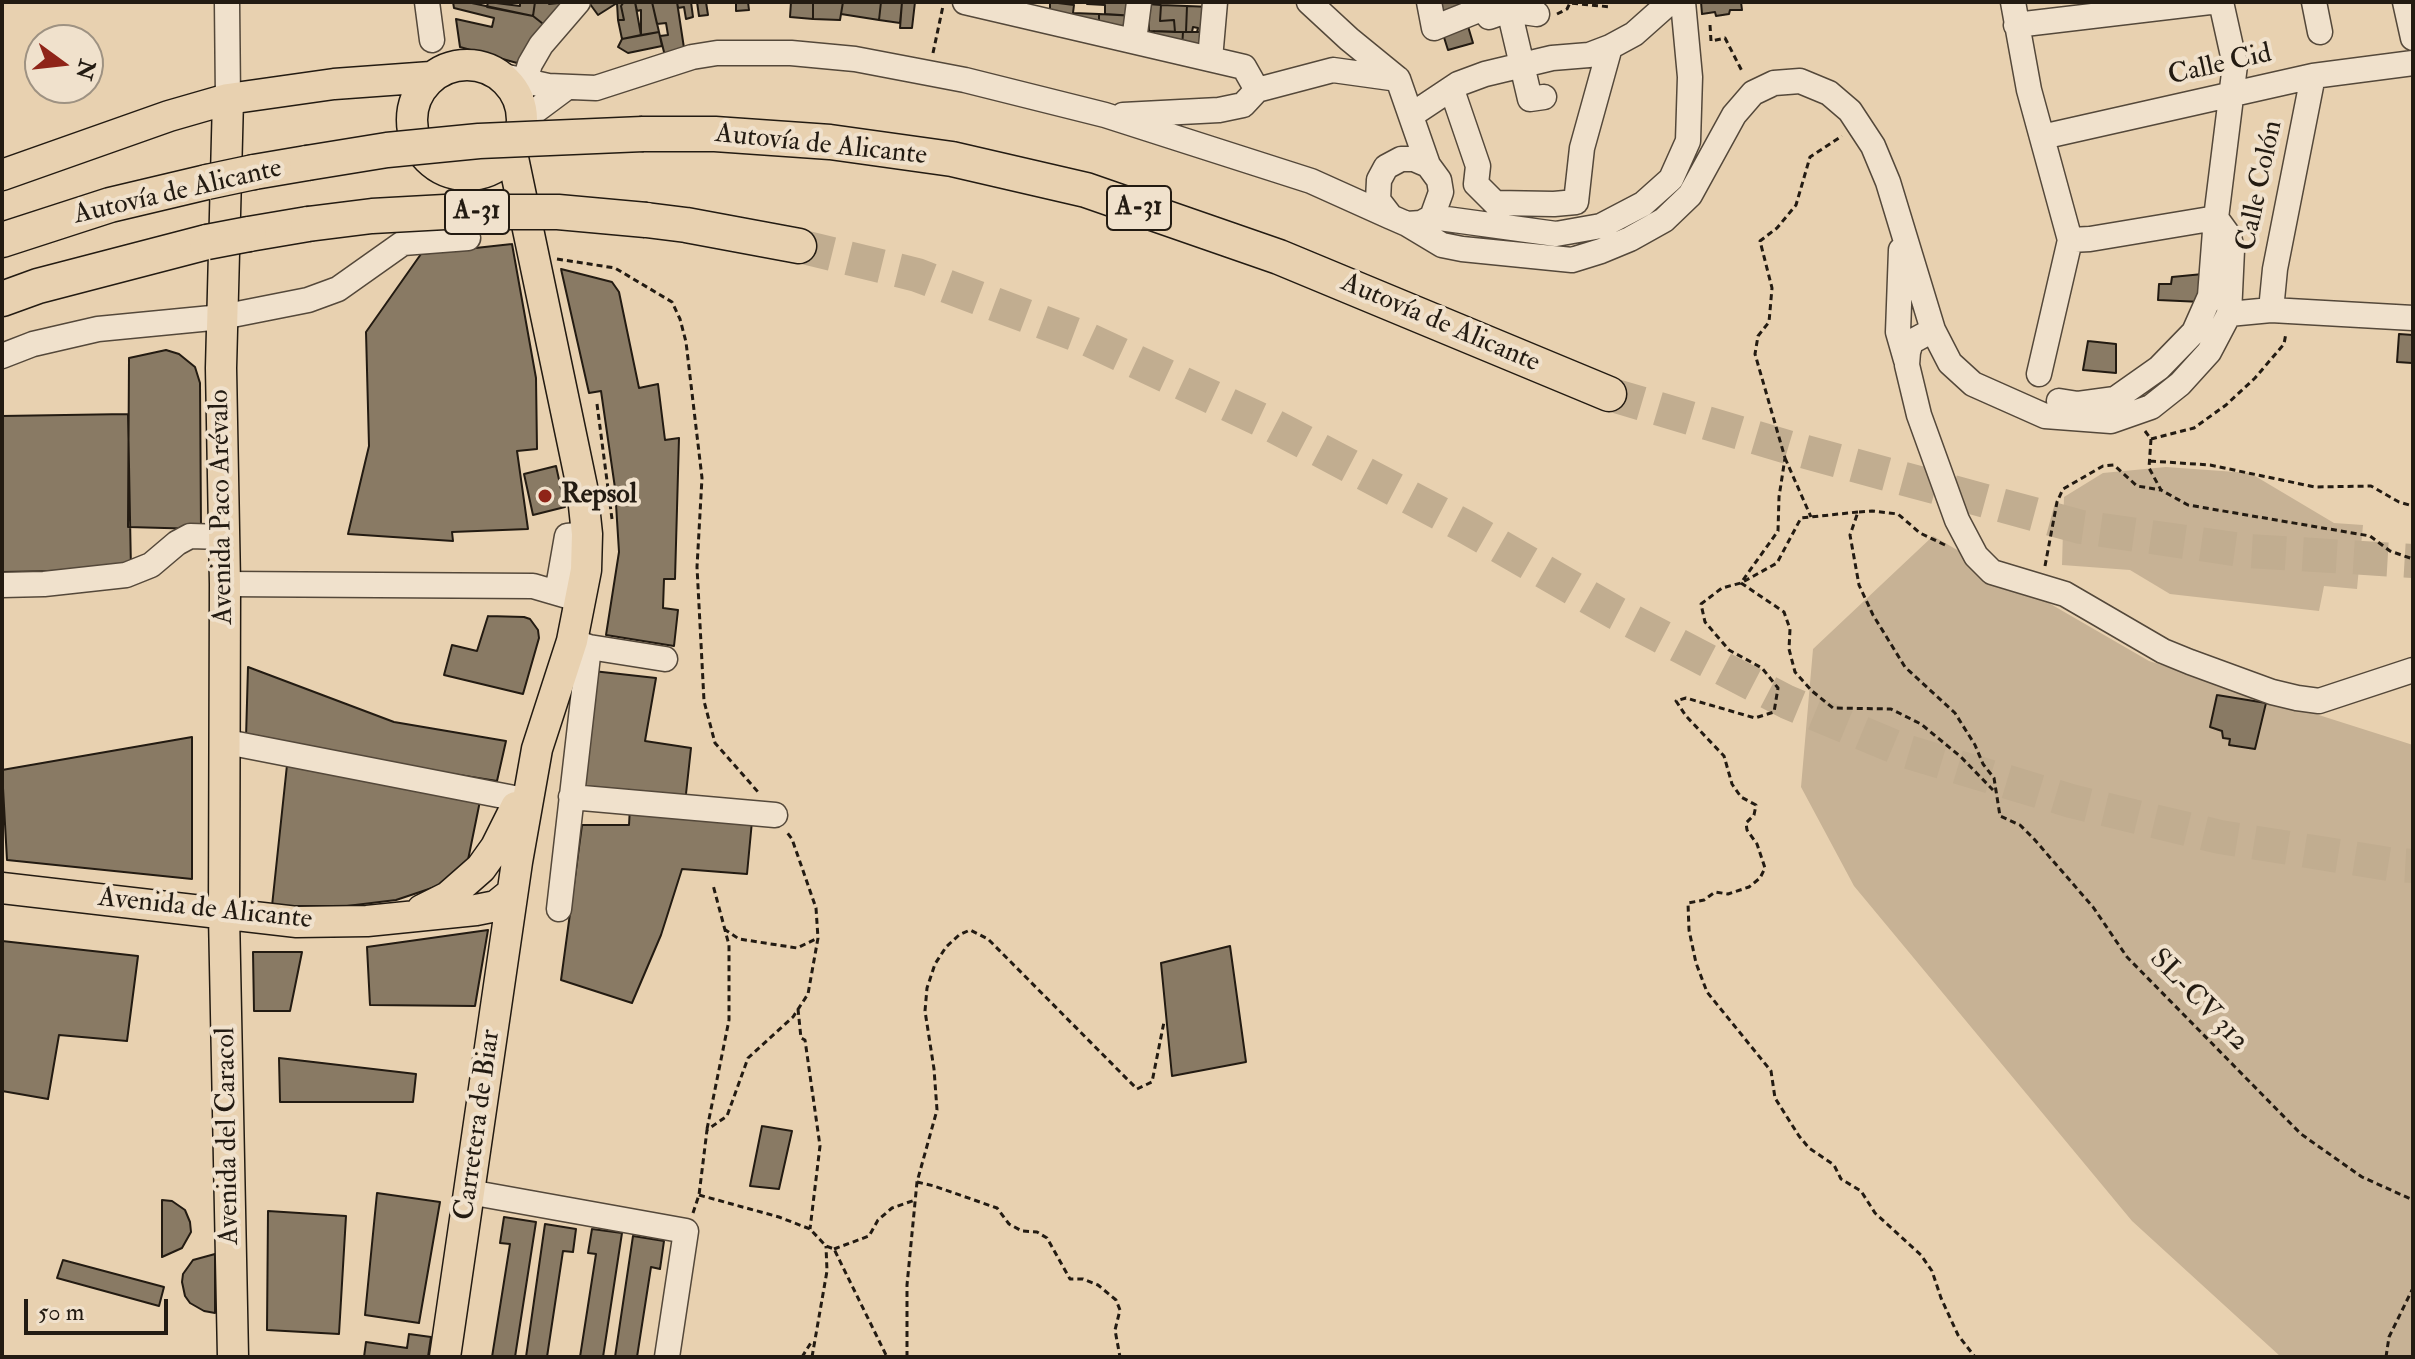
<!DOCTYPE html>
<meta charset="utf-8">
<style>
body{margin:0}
#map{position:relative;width:2415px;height:1359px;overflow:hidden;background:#e8d1b0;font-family:"IM FELL Double Pica",serif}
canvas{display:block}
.frame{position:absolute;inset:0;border:4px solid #231b12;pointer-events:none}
.north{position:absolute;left:24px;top:24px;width:80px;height:80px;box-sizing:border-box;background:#f0e1cc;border:2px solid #9e9282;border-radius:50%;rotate:105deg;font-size:22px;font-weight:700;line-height:32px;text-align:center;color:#231b12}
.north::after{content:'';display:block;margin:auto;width:28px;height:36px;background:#8f2418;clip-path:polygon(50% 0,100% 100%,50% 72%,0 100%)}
.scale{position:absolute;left:24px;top:1299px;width:144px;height:36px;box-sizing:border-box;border:4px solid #231b12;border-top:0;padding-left:10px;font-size:24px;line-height:28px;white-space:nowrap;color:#231b12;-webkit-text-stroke:6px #f0e1cc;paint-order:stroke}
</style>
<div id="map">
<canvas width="2415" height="1359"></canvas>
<div class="frame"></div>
<div class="north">N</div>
<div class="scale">50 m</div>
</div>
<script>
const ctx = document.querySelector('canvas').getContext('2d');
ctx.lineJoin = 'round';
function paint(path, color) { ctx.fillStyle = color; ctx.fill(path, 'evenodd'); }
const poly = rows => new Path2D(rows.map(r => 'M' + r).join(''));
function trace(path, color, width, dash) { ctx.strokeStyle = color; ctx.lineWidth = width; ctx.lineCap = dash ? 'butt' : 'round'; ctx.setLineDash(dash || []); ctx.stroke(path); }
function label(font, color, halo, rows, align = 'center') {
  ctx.font = font + ' "IM FELL Double Pica",serif'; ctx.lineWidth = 8; ctx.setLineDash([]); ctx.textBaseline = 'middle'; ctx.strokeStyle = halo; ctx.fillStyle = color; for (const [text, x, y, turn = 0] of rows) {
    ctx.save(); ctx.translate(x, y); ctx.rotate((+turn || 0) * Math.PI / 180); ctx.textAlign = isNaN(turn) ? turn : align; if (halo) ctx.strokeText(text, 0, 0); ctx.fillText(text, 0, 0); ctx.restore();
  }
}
paint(poly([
 [2166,467,2250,473,2334,523,2363,525,2357,589,2324,586,2319,611,2170,594,2130,570,2062,565,2064,497,2103,473],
 [1933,536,2149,661,2413,745,2413,1357,2281,1357,2132,1221,1854,886,1801,787,1813,649]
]), '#c7b295');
const building = poly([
 [453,2,467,2,533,16,547,27,517,63,460,47,456,19,492,27,494,18,454,8,453,2],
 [488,2,520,6,520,2,535,2,533,16,487,7,488,2],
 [535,2,549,2,549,4,568,2,547,27,533,16,535,2],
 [592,2,624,2,621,6,624,20,618,20,617,3,598,15,590,4,592,2],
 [624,2,635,2,641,35,622,39,618,20,624,20,621,6,624,2],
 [635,2,652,2,659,32,641,35,641,10,637,11,635,2],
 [652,2,677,2,684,48,665,56,660,36,668,35,666,23,657,24,652,2],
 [677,2,691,2,693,17,686,19,684,7,678,8,677,2],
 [697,2,706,2,708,15,699,16,697,2],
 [736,2,748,2,749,10,736,11,736,2],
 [791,2,813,2,813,19,790,17,791,2],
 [813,2,843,2,840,20,813,19,813,2],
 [843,2,881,2,879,20,841,14,843,2],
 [881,2,902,2,900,23,879,20,881,2],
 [902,2,915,2,912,28,900,28,902,2],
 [1050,2,1074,5,1073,13,1099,14,1099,27,1050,19,1050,2],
 [1087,2,1137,2,1136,16,1105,14,1105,5,1087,4,1087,2],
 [1436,2,1479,2,1440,14,1436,2],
 [1701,2,1741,2,1742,10,1730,10,1729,14,1716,16,1715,12,1702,14,1701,2],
 [1148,4,1161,5,1160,21,1174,20,1175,32,1149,31,1148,4],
 [1161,5,1187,6,1186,32,1175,32,1174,20,1160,21,1161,5],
 [1187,6,1211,7,1208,32,1197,32,1198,28,1193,27,1192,32,1186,32,1187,6],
 [1099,14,1136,16,1134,27,1099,27,1099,14],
 [1467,23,1473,43,1448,50,1442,31,1467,23],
 [1154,31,1183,32,1182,48,1153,40,1154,31],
 [659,32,662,46,628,53,618,47,622,39,659,32],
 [1183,32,1208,32,1207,53,1182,48,1183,32],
 [512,244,536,378,537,449,517,451,528,529,452,532,453,541,348,534,369,446,366,332,421,254,512,244],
 [561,269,612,282,619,292,639,388,658,384,665,440,679,438,675,579,664,579,663,608,678,610,674,646,606,635,619,552,615,488,601,391,589,393,561,269],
 [2203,274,2202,302,2158,300,2159,284,2171,284,2172,277,2203,274],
 [2399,334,2413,335,2413,382,2412,363,2397,362,2399,334],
 [2088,341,2116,344,2116,373,2083,370,2088,341],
 [166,350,179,354,195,367,200,383,201,529,128,527,129,358,166,350],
 [128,414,131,570,2,572,2,416,128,414],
 [556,466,565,507,533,515,524,474,556,466],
 [488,616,524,617,530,619,538,630,539,638,523,694,444,675,452,645,477,651,488,616],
 [248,667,394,722,506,741,497,781,287,748,246,738,248,667],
 [593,671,656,678,645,741,691,748,685,803,579,791,593,671],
 [2217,695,2266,703,2255,749,2229,745,2230,739,2223,738,2222,731,2210,727,2217,695],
 [192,737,192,879,7,860,2,770,192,737],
 [287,765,481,796,468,860,458,873,438,886,396,900,347,906,272,906,287,765],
 [630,807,752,821,747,874,682,869,661,935,632,1003,561,980,582,825,629,825,630,807],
 [488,930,475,1006,370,1005,367,947,488,930],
 [2,941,138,956,127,1041,59,1035,48,1099,2,1091,2,941],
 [1230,946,1246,1062,1172,1076,1161,963,1230,946],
 [253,952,302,952,290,1011,254,1011,253,952],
 [279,1058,416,1074,413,1102,280,1102,279,1058],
 [762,1126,792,1131,779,1189,750,1186,762,1126],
 [377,1193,440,1202,419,1323,365,1315,377,1193],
 [162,1200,172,1201,185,1210,190,1222,191,1232,182,1248,162,1257,162,1200],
 [268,1211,346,1216,339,1334,267,1330,268,1211],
 [504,1217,536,1222,515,1357,492,1357,510,1244,500,1243,504,1217],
 [545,1224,576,1229,573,1252,563,1251,547,1357,526,1357,545,1224],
 [592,1229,622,1233,603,1357,580,1357,596,1254,588,1253,592,1229],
 [633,1236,664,1241,660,1269,651,1267,637,1357,615,1357,633,1236],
 [215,1254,215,1313,204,1311,190,1303,185,1296,182,1282,183,1274,193,1260,215,1254],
 [63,1260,164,1287,159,1306,57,1278,63,1260],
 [409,1334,431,1337,428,1357,364,1357,366,1342,407,1348,409,1334]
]);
paint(building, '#897a64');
trace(building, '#231b12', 2);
trace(poly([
 [799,246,917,275,1085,338,1270,424,1466,527,1616,613,1787,702,1905,751,2071,801,2220,837,2395,865,2413,866],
 [1609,394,1791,448,2081,527,2248,551,2413,561]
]), '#c1ad90', 34, [34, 17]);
const minor = poly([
 [227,2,228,99],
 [427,2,432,40],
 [965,2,1244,67,1257,90],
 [1309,2,1349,39,1398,79,1428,165],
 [1429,2,1434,28,1491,5,1489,17,1509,10,1530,99,1544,97],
 [2013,2,2029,90,2070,240,2039,374],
 [2314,2,2320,32],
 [2405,2,2413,38],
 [1509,10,1537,14],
 [2016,25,2210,2],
 [1134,41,1139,2],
 [1210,59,1215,2],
 [503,76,548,86,596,88,692,57,717,53,791,53,855,59,965,80,1105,115,1311,181,1391,217],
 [1452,90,1478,166,1476,184,1495,203,1554,204,1576,202,1582,148,1610,47],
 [519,100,530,64,541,45,578,2],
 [1413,114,1458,84,1485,74,1552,58,1589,55,1610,47,1634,34,1670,2],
 [1123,115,1219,110,1243,105,1257,90,1333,70,1398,79],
 [523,120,566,88],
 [2042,137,2313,76,2413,63],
 [1432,217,1441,192,1439,180,1428,165,1414,159,1401,159,1386,167,1379,180,1378,200,1391,217,1407,224,1421,223,1432,217,1556,234,1601,226,1643,204,1671,179,1688,141,1690,77,1683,2],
 [1407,224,1442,245,1462,249,1572,260,1601,251,1630,239,1664,220,1690,195,1734,115,1753,93,1774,83,1800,81,1829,93,1850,111,1873,146,1888,182,1933,330,1950,363,1973,384,2045,416,2111,421,2151,407,2180,384,2209,352,2229,314,2232,250,2229,236,2216,218],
 [2070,240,2090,239,2216,218],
 [1901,250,1898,332,1906,360],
 [2271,310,2275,269,2313,76],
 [2229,314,2271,310,2413,318],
 [1933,330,1911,342,1908,352,1907,365,1919,415,1957,520,1976,556,1992,572,2065,594,2163,651,2190,662,2272,692,2297,698,2319,701,2413,670],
 [2,356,33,344,98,329,222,317,308,300,338,289,403,243,468,238],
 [2059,401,2078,404,2115,399,2159,368,2194,332,2210,296,2216,218,2235,65,2221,2],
 [225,584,533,586,581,600],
 [2,585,44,584,126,575,151,565,177,543,190,536,223,537],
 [557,593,567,536,587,534],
 [589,647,665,659],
 [224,745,237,744,519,799],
 [571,797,775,815],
 [559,909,589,647,572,641],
 [469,1192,686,1231,667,1357]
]);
const major = poly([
 '412 120a55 55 0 1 1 110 0a55 55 0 1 1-110 0Z',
 [228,99,221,368,225,584,224,915,233,1357],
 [2,175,169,116,228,99,334,84,431,77],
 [2,888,297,922,367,921,476,910,496,906,512,893],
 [422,910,448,897,481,868,496,847,516,807],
 [445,1357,517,862,537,749,572,641,586,570,587,534,582,487,512,153]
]);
const highway = poly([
 [643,134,715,134,830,142,952,159,1086,190,1279,257,1609,394],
 [254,172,307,163],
 [646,220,686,225,799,246],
 [249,234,308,224],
 [2,240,110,205,207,182],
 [2,299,38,286,207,242]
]);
trace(minor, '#54483a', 27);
trace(major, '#231b12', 33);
trace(highway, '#231b12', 37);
trace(poly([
 [1557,14,1567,9,1570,3,1611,7],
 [1710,25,1711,41,1725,38,1743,73],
 [933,53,943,6],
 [480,174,493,183],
 [557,259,615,268,672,302,680,319,686,342,702,478,697,567,704,701,715,743,758,792],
 [597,404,612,519],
 [2145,431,2151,439,2149,468,2161,490,2188,505,2370,536,2390,551,2413,559],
 [2151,439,2194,428,2226,405,2255,378,2284,344,2286,333],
 [1785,458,1811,517],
 [2150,461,2210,465,2315,487,2371,486,2399,502,2413,506],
 [1858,512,1801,518,1777,563,1741,583,1722,588,1701,604,1705,622,1729,650,1762,668,1778,688,1774,712,1755,718,1686,698,1676,701,1686,716,1724,756,1732,784,1741,797,1756,805,1754,815,1746,823,1747,830,1757,844,1765,868,1760,878,1749,887,1728,894,1715,892,1704,900,1688,903,1689,930,1696,963,1707,992,1771,1071,1775,1098,1799,1136,1809,1148,1834,1165,1841,1179,1861,1191,1875,1213,1921,1255,1932,1271,1941,1298,1958,1335,1975,1357],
 [1945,545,1920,533,1898,514,1872,511,1858,512,1850,535,1859,585,1873,615,1905,667,1955,713,1975,745,1983,764,1994,778,2000,816,2020,825,2034,839,2093,907,2127,957,2301,1134,2362,1177,2413,1200],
 [2045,566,2057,502,2063,489,2103,466,2114,465,2137,486,2161,490],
 [1743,580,1778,531,1779,497,1785,458,1755,354,1758,336,1769,322,1772,288,1760,241,1777,228,1796,205,1810,157,1842,136],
 [1741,583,1784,612,1790,629,1789,649,1795,672,1812,691,1833,708,1891,709,1921,724,1961,757,1993,790],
 [724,929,739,939,797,948,818,938],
 [798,1009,801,1038,805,1040,820,1146,810,1229],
 [707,1129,729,1020,729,945,713,885],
 [917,1182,934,1186,997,1208,1009,1224,1022,1231,1037,1232,1047,1238,1070,1279,1083,1279,1098,1285,1116,1300,1120,1310,1115,1330,1120,1357],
 [699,1195,779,1217,810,1229,826,1246,834,1249,887,1357],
 [693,1213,699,1195,707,1130,727,1116,748,1058,793,1017,808,994,818,938,816,908,792,839,786,831],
 [834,1249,869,1236,878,1220,892,1208,915,1200],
 [802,1357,812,1341],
 [812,1357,827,1271,826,1246],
 [907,1357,907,1285,917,1182,937,1110,934,1069,925,1011,927,988,935,964,946,947,959,935,970,930,988,939,1137,1089,1152,1082,1164,1022],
 [2386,1357,2389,1337,2413,1288]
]), '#231b12', 3, [6, 4]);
trace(minor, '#f0e1cc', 24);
trace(major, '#e8d1b0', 30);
trace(highway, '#e8d1b0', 34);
const highwayBridge = poly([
 [307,163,387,150,479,141,643,134],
 [207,182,254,172],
 [308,224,372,216,445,212,558,212,646,220],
 [207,242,249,234]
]);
trace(highwayBridge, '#231b12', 37, []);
trace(highwayBridge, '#e8d1b0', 34);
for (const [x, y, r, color] of [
 [545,496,8,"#8f2418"]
]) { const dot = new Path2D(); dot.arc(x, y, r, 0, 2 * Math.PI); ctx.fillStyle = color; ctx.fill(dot); trace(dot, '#f0e1cc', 3); }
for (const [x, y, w] of [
 [1139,208,64],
 [477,212,64]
]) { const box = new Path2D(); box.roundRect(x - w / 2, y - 22, w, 44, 6); ctx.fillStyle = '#f0e1cc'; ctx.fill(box); trace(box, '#231b12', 2); }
label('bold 26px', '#231b12', null, [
 ["A-31",1139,208],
 ["A-31",477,212]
]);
label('28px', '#231b12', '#f0e1cc', [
 ["Calle Cid",2220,66,-13],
 ["Autovía de Alicante",821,146,6],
 ["Calle Colón",2261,186,-78],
 ["Autovía de Alicante",178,193,-13],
 ["Autovía de Alicante",1440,324,23],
 ["Avenida Paco Arévalo",223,507,-91],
 ["Avenida de Alicante",205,910,6],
 ["SL-CV 312",2198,1001,46],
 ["Carretera de Biar",479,1125,-82],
 ["Avenida del Caracol",229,1136,-91]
]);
label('bold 28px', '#231b12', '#f0e1cc', [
 ["Repsol",561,496]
], 'left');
</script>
